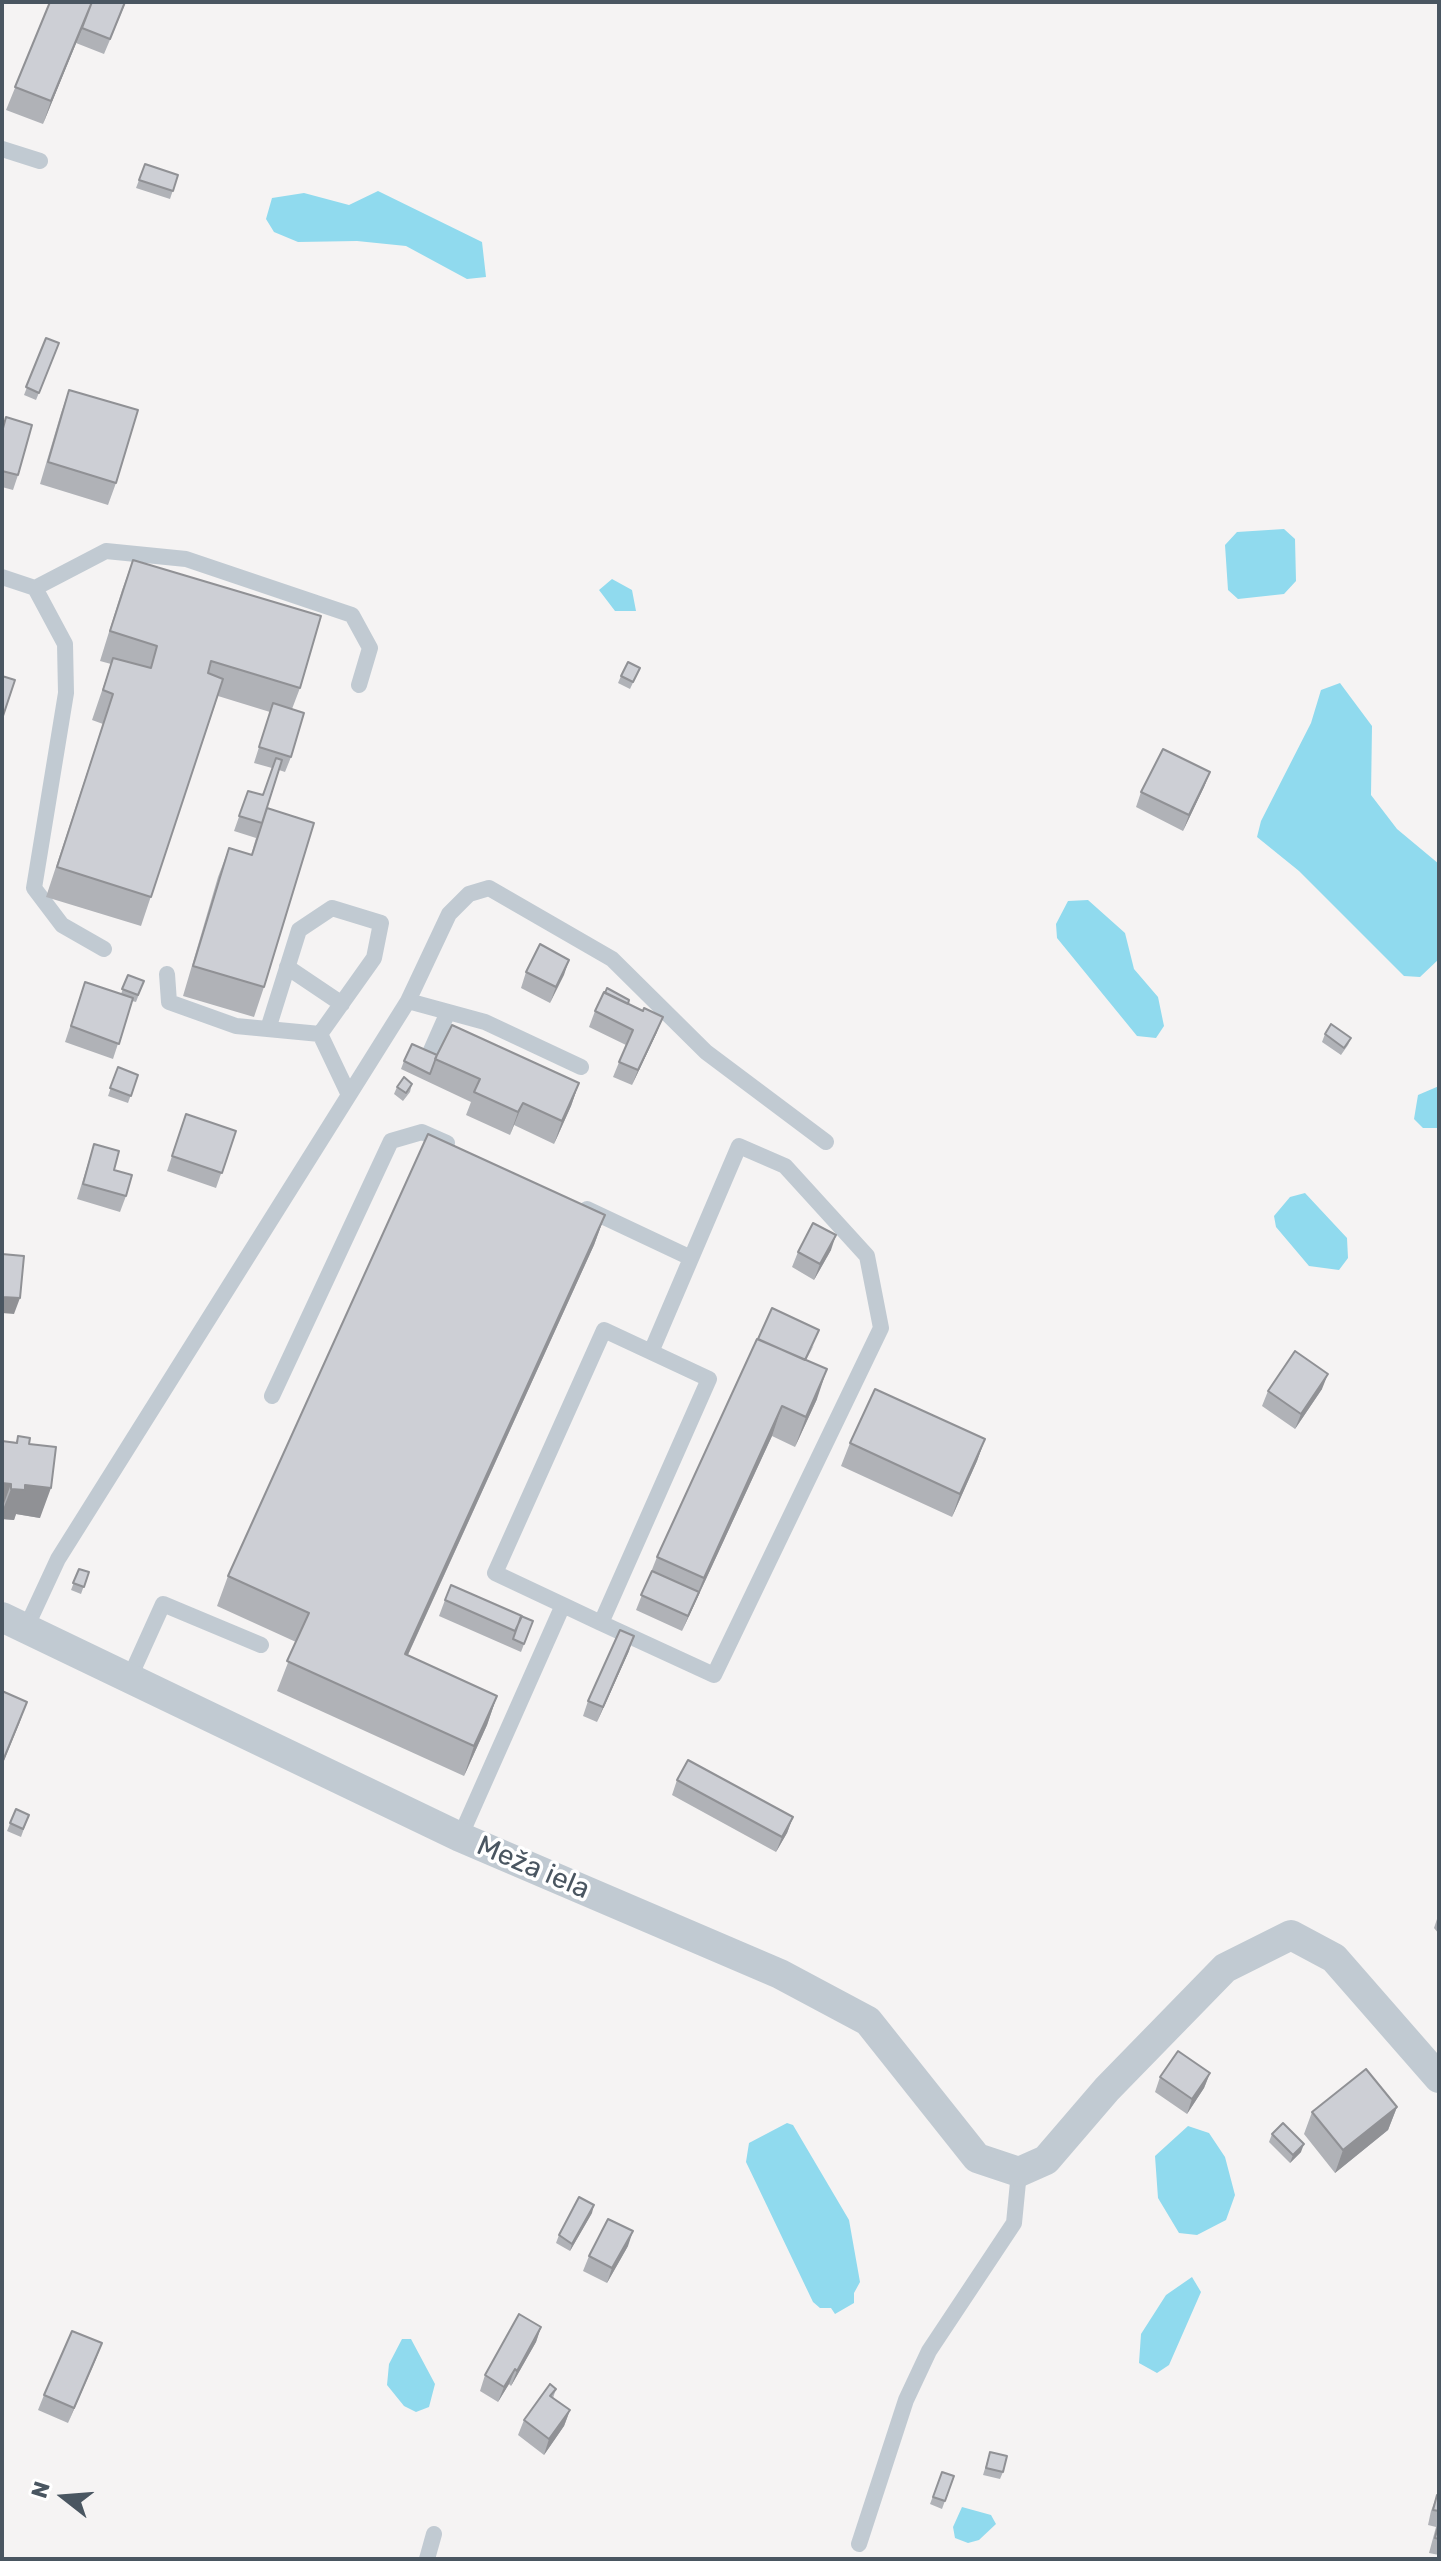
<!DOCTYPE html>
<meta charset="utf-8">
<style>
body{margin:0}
#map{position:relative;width:1441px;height:2561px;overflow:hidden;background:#f5f3f3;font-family:Rubik,sans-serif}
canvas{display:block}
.frame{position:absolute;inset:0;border:4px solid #4a5661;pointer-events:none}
.north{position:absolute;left:24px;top:2457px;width:80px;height:80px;-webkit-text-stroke:6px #fff;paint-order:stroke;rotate:287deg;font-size:22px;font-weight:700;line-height:32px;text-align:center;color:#4a5661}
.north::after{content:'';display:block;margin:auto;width:28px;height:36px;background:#4a5661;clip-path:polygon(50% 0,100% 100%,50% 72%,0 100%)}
</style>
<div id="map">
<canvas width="1441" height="2561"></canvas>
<div class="frame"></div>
<div class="north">N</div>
</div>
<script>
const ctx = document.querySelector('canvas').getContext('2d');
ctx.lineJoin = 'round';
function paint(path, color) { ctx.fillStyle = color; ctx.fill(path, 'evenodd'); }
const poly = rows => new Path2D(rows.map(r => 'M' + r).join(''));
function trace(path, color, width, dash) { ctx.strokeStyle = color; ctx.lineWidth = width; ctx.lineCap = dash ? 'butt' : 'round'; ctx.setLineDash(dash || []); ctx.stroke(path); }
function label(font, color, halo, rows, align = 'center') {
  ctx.font = font + ' Rubik,sans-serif'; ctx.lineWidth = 7; ctx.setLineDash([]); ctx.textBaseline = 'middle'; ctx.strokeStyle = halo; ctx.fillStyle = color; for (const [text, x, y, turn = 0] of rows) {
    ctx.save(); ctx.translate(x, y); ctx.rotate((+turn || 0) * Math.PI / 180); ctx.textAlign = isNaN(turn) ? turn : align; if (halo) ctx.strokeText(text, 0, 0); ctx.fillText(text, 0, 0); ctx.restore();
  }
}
paint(poly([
 [378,191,482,242,486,277,467,279,406,246,357,241,298,242,274,232,266,219,272,198,304,193,349,205],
 [1284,529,1295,539,1296,581,1284,594,1238,599,1228,590,1225,545,1237,532],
 [612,579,632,590,636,611,615,611,599,590],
 [1340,683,1372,726,1371,795,1397,829,1439,864,1439,959,1420,977,1404,976,1299,871,1257,837,1261,821,1311,723,1321,690],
 [1088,900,1125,933,1134,969,1158,997,1164,1026,1156,1038,1137,1036,1057,938,1056,924,1068,901],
 [1439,1086,1439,1128,1423,1128,1414,1119,1418,1095],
 [1305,1193,1347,1238,1348,1258,1339,1270,1309,1266,1276,1227,1274,1216,1290,1197],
 [787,2123,793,2125,849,2220,860,2282,854,2293,854,2303,835,2314,831,2308,820,2308,813,2302,746,2162,749,2143],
 [1188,2126,1209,2133,1225,2157,1235,2195,1226,2220,1197,2235,1179,2233,1158,2198,1155,2156],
 [1192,2277,1201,2292,1169,2365,1157,2373,1139,2363,1141,2334,1166,2295],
 [402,2339,411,2339,435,2384,429,2407,416,2412,404,2406,387,2385,389,2364],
 [962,2507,991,2515,996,2524,979,2540,968,2543,955,2538,953,2527]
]), '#90daee');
trace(poly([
 [2,149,40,161],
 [2,577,35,588,106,551,186,559,352,615,370,648,359,685],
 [35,588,65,644,66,693,34,888,62,925,104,949],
 [287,967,342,1004],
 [167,974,169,1002,236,1026,320,1034,349,1095],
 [408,1001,485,1022,581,1067],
 [268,1029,299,930,332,908,381,923,374,958,320,1034],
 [429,1055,448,1012],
 [587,1209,691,1258],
 [272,1396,391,1141,422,1132,447,1143],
 [601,1623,714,1675,881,1328,867,1256,785,1166,739,1146,651,1352],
 [26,1628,58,1559,408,1001,449,914,469,894,489,888,612,959,706,1052,826,1142],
 [130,1677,163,1604,261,1645],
 [460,1837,563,1605,495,1573,604,1330,709,1379,601,1623,563,1605],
 [859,2544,906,2400,929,2351,1014,2223,1019,2172],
 [427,2559,434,2534]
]), '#c1cad2', 16);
trace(poly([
 [2,1617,460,1837,780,1974,868,2021,977,2158,1019,2172,1046,2160,1107,2089,1225,1968,1291,1935,1334,1958,1439,2078]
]), '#c1cad2', 30);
paint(poly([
 [50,2,126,2,104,54,76,43,78,37,43,124,6,110],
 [145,164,178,175,170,199,136,188],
 [46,338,59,343,36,400,24,395],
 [69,390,116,483,108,505,40,484,61,413],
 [6,417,18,475,13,490,2,487,2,428],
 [133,560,300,688,292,709,291,757,285,772,279,770,262,822,264,987,254,1017,183,996,218,877,229,848,251,855,256,838,234,831,248,791,263,795,272,768,254,763,270,712,218,696,141,926,46,897,103,724,92,720,111,664,100,661,122,590],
 [640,668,630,689,618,683,621,676],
 [1210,772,1204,787,1183,831,1136,807,1141,792],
 [569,960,550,1003,521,988,526,972],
 [128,975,144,981,136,1002,132,1001,113,1059,65,1042,80,997,121,994],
 [628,1004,657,1032,632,1085,613,1077,626,1045,589,1027,595,1011],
 [1325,1034,1351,1038,1348,1045,1341,1055,1322,1042],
 [437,1055,579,1083,571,1106,554,1144,514,1125,510,1135,466,1115,471,1102,401,1069,404,1061],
 [118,1067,138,1075,128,1103,108,1096],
 [412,1084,410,1092,403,1101,394,1094,397,1087],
 [186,1114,236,1131,216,1188,167,1171],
 [94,1144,114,1170,126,1196,120,1212,77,1199],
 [605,1215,594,1245,408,1655,497,1696,487,1725,464,1776,277,1691,296,1642,217,1606,228,1576],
 [831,1250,814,1280,792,1267,798,1252],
 [814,1345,806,1360,817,1399,795,1447,772,1436,682,1631,636,1610,657,1557],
 [1322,1389,1295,1429,1262,1406,1268,1391],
 [18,1436,29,1444,40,1518,16,1514,14,1520,2,1519,2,1441,16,1442],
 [985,1439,977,1461,952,1517,841,1466,850,1443],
 [79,1569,89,1572,81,1594,71,1590],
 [445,1600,533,1621,521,1652,439,1616],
 [629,1651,597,1722,583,1716,588,1701],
 [677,1780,793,1817,787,1833,776,1852,672,1795],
 [16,1809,29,1815,21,1837,7,1831],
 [1439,1913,1439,1934,1434,1928],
 [1210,2073,1204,2088,1187,2114,1155,2092,1160,2077],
 [1397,2107,1388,2130,1335,2173,1304,2134,1312,2112],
 [1272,2134,1301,2152,1290,2163,1269,2142],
 [592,2213,570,2251,556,2243,559,2235],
 [628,2246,607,2283,583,2271,589,2256],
 [541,2327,536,2342,511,2386,509,2384,498,2402,480,2391,485,2375],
 [102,2343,68,2423,38,2410,44,2395],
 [556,2389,553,2398,570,2410,564,2426,544,2455,518,2435,524,2420],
 [990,2452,1003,2472,1000,2479,983,2475],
 [942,2472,954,2476,942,2509,930,2504],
 [1437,2495,1439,2496,1439,2555,1429,2553,1436,2527,1428,2525,1431,2511]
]), '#b0b2b7');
paint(poly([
 [92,2,93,2,43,124,51,101],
 [1210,772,1204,787,1183,831,1189,815],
 [569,960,564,975,550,1003,556,987],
 [663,1017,657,1032,632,1085,638,1070],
 [579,1083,571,1106,554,1144,562,1121],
 [523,1103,514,1125,510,1135,518,1112],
 [605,1215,594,1245,395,1683,405,1654],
 [836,1235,831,1250,814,1280,820,1264],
 [2,1297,20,1298,14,1314,2,1313],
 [827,1369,817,1399,795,1447,806,1417],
 [1328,1374,1322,1389,1295,1429,1301,1414],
 [782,1406,772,1436,682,1631,704,1578],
 [985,1439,977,1461,952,1517,960,1494],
 [2,1483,11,1484,2,1509],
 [25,1485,51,1488,40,1518,16,1514,14,1520,2,1519,2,1512,11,1489],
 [634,1636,629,1651,597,1722,603,1707],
 [497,1696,487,1725,464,1776,474,1746],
 [27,1702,19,1724,2,1765,2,1763],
 [793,1817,787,1833,776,1852,782,1837],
 [1210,2073,1204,2088,1187,2114,1192,2099],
 [1397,2107,1388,2130,1335,2173,1343,2150],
 [1304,2144,1301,2152,1290,2163,1293,2155],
 [594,2205,592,2213,570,2251,572,2244],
 [633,2231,628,2246,607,2283,612,2268],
 [541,2327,536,2342,511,2386,517,2371],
 [102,2343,96,2359,68,2423,74,2408],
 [515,2369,509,2384,498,2402,504,2387],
 [570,2410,564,2426,544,2455,549,2439]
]), '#909195');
const building = poly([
 [50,2,92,2,51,101,15,87,50,2],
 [92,2,125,2,110,39,82,28,92,2],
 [145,164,178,175,173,191,139,180,145,164],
 [46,338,59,343,39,393,26,387,46,338],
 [69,390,138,410,116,483,48,462,69,390],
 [6,417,32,425,18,475,2,471,2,432,6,417],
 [133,560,321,616,300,688,211,661,208,673,223,679,151,897,57,867,113,694,103,690,113,658,151,668,157,646,110,631,133,560],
 [628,662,640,668,633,682,621,676,628,662],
 [2,676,15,680,2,719,2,676],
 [273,703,304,713,291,757,259,747,273,703],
 [1163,749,1210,772,1189,815,1141,792,1163,749],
 [276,758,282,760,262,823,239,816,248,791,263,795,276,758],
 [267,808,314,823,264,987,193,966,229,848,252,855,267,808],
 [540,944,569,960,556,987,526,972,540,944],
 [128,975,144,981,138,995,122,989,128,975],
 [85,982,133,998,119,1044,71,1026,85,982],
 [607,988,629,1000,628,1004,605,993,607,988],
 [604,992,643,1011,644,1008,663,1017,638,1070,619,1062,633,1030,595,1011,604,992],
 [1331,1024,1351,1038,1344,1048,1325,1034,1331,1024],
 [452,1025,579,1083,562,1121,523,1103,518,1112,474,1092,480,1079,435,1059,452,1025],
 [412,1044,437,1055,430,1074,404,1061,412,1044],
 [118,1067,138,1075,131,1096,110,1088,118,1067],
 [404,1077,412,1084,406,1093,397,1087,404,1077],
 [186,1114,236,1131,222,1173,172,1156,186,1114],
 [428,1134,605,1215,405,1654,497,1696,474,1746,287,1661,309,1613,228,1576,428,1134],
 [94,1144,119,1151,114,1170,132,1175,126,1196,83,1184,94,1144],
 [813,1223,836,1235,820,1264,798,1252,813,1223],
 [2,1254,24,1256,20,1298,2,1297,2,1254],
 [772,1308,819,1330,805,1360,758,1339,772,1308],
 [757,1339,827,1369,806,1417,782,1406,704,1578,657,1557,757,1339],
 [1295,1351,1328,1374,1301,1414,1268,1391,1295,1351],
 [875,1389,985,1439,960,1494,850,1443,875,1389],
 [18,1436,30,1438,29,1444,56,1447,51,1488,25,1485,25,1490,11,1489,11,1484,2,1483,2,1441,17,1443,18,1436],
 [79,1569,89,1572,84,1587,73,1583,79,1569],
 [652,1571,699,1592,688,1616,641,1595,652,1571],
 [451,1585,522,1616,515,1631,445,1600,451,1585],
 [521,1616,533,1621,524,1644,513,1639,521,1616],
 [620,1630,634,1636,603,1707,588,1701,620,1630],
 [2,1691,27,1702,2,1763,2,1691],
 [688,1760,793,1817,782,1837,677,1780,688,1760],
 [16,1809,29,1815,23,1829,10,1823,16,1809],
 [1178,2051,1210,2073,1192,2099,1160,2077,1178,2051],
 [1366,2069,1397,2107,1343,2150,1312,2112,1366,2069],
 [1283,2123,1304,2144,1293,2155,1272,2134,1283,2123],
 [579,2197,594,2205,572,2244,559,2235,579,2197],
 [608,2219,633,2231,612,2268,589,2256,608,2219],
 [519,2314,541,2327,517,2371,515,2369,504,2387,485,2375,519,2314],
 [72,2331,102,2343,74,2408,44,2395,72,2331],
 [550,2384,556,2389,550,2396,570,2410,549,2439,524,2420,550,2384],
 [990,2452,1007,2456,1003,2472,986,2468,990,2452],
 [942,2472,954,2476,945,2501,933,2497,942,2472],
 [1437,2495,1439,2496,1439,2511,1433,2510,1437,2495],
 [1439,2522,1439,2539,1435,2538,1439,2522]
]);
paint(building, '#cdcfd5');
trace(building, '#909195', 2);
label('28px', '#4a5661', '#fff', [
 ["Meža iela",533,1868,23]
]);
</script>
